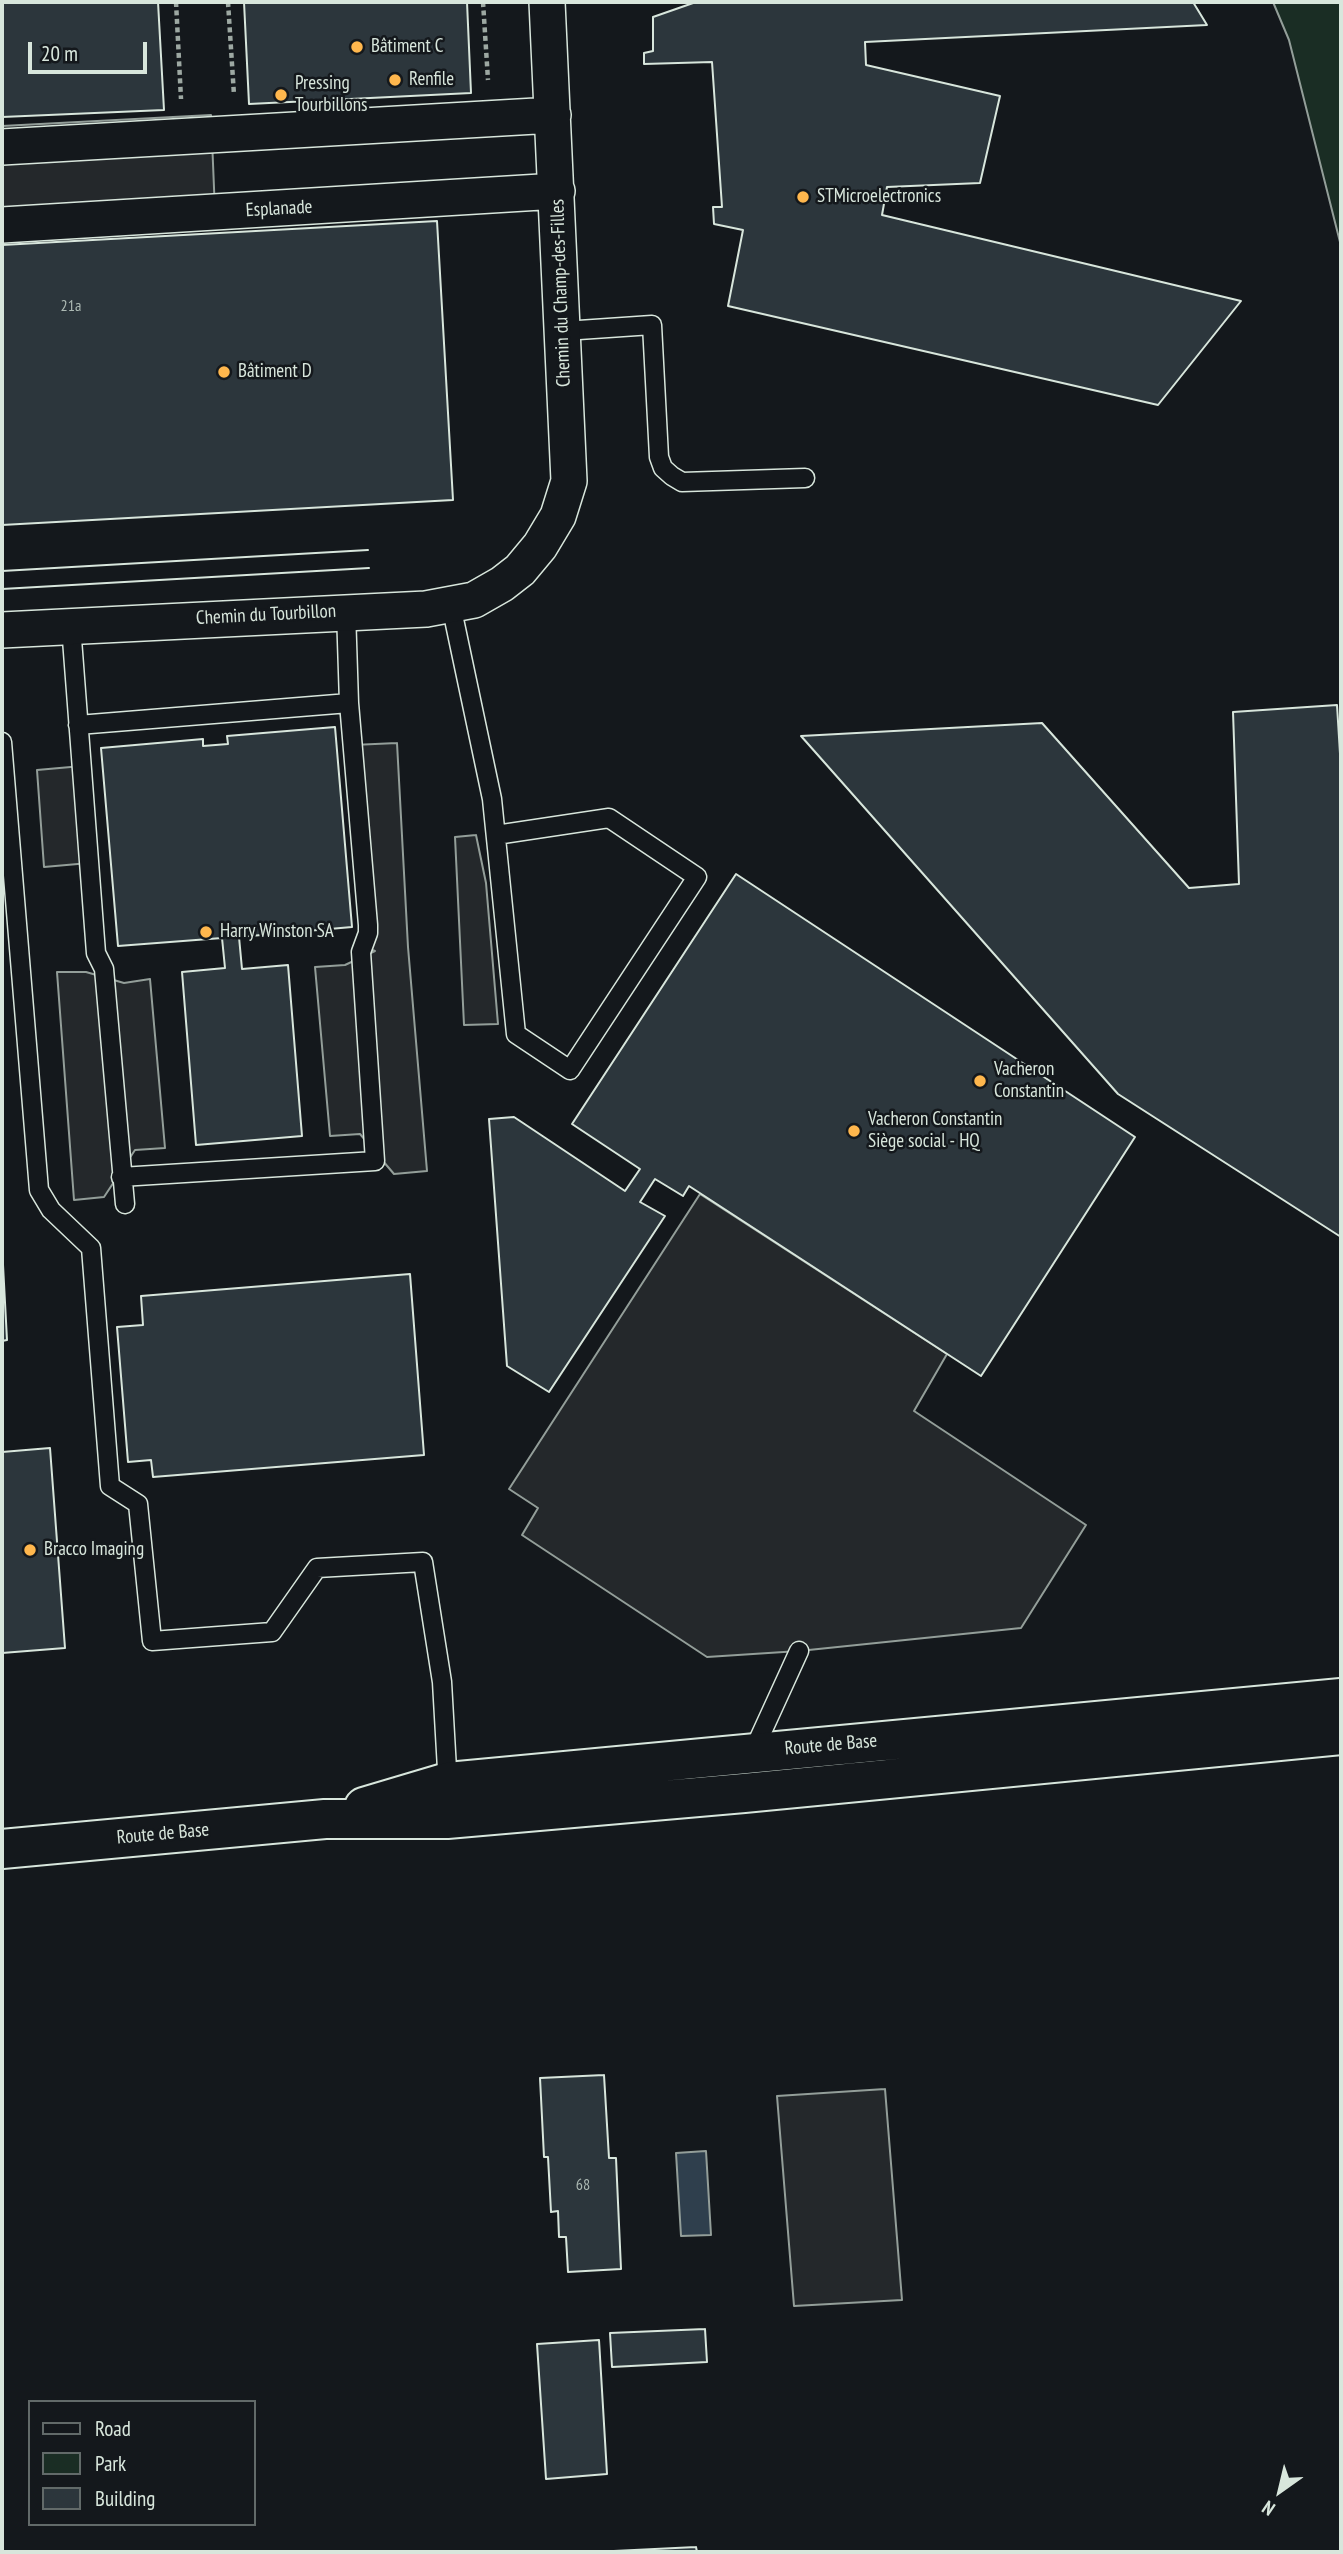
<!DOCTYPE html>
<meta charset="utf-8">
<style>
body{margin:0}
#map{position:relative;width:1343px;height:2554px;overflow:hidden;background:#14181c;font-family:"PT Sans Narrow",sans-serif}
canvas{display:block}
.frame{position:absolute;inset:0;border:4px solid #d8e6dc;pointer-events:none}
.legend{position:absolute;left:28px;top:2400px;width:228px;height:126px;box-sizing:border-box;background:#14181c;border:2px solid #626a69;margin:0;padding:9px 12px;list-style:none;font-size:21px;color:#d8e6dc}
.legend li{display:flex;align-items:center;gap:14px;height:35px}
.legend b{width:35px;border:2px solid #626a69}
.north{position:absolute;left:1245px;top:2456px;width:70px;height:70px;-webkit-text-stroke:5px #14181c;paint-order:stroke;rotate:214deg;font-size:19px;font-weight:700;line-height:28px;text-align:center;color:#d8e6dc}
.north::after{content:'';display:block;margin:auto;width:24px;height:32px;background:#d8e6dc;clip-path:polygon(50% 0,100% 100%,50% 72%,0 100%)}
.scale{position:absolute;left:28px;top:42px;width:119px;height:32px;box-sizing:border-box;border:4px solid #d8e6dc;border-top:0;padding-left:9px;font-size:21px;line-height:24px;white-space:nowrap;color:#d8e6dc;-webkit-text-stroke:5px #14181c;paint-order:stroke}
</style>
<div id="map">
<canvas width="1343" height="2554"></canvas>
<div class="frame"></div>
<ul class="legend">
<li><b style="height:9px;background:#14181c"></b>Road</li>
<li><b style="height:19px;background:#1a2d24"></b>Park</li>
<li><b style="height:19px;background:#2c363c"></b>Building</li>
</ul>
<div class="north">N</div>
<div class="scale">20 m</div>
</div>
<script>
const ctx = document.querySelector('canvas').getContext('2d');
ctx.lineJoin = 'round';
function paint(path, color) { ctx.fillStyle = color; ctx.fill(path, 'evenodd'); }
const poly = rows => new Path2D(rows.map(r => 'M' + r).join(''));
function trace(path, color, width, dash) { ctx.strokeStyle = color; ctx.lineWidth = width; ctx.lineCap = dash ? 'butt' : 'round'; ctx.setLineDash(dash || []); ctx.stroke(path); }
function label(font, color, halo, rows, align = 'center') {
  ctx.font = font + ' "PT Sans Narrow",sans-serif'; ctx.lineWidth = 5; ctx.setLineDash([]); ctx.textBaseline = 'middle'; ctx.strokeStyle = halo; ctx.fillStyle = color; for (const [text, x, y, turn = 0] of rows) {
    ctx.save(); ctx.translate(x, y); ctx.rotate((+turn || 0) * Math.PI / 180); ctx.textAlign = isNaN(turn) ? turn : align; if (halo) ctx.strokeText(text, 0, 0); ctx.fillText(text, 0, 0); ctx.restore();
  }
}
const green = poly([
 [1273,2,1341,2,1341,246,1289,40,1273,2]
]);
paint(green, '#1a2d24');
trace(green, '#939e99', 2);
const parking = poly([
 [211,115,215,212,2,241,2,126,211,115],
 [397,743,408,947,427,1171,394,1174,360,1134,330,1136,315,967,345,965,375,951,370,949,353,745,397,743],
 [82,766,89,863,44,867,37,770,82,766],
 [476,835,486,883,498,1024,464,1025,455,837,476,835],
 [57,972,86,972,124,983,150,979,165,1148,135,1150,104,1197,74,1200,57,972],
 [700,1194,947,1354,914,1411,1086,1525,1021,1628,799,1651,707,1657,522,1535,538,1508,509,1489,700,1194],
 [885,2089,902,2300,794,2306,777,2096,885,2089]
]);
paint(parking, '#24282b');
trace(parking, '#939e99', 2);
const water = poly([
 [706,2151,711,2235,681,2236,676,2153,706,2151]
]);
paint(water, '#2f3f4d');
trace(water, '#939e99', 2);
const building = poly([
 [2,2,158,2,164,110,2,117,2,2],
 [244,2,467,2,471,93,249,104,244,2],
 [696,2,1193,2,1207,25,865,42,866,65,1000,96,980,183,887,187,882,215,1241,301,1158,405,728,306,743,230,714,224,713,207,722,207,712,62,644,64,644,53,653,51,653,17,696,2],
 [437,221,453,500,2,525,2,245,437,221],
 [1337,705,1341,770,1341,1237,1118,1094,801,736,1042,723,1189,888,1239,884,1233,712,1337,705],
 [335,727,352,927,239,937,242,969,288,965,302,1136,196,1145,182,972,225,968,222,938,118,946,101,748,203,739,203,746,228,744,227,736,335,727],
 [736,874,1135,1137,981,1376,689,1186,683,1196,655,1179,640,1202,665,1216,549,1392,507,1366,489,1119,514,1117,625,1191,640,1169,572,1124,736,874],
 [2,1246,7,1340,2,1341,2,1246],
 [410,1274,424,1455,153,1477,151,1460,128,1462,117,1327,143,1325,141,1296,410,1274],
 [50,1448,65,1648,2,1653,2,1452,50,1448],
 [604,2075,609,2158,616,2158,621,2269,568,2272,566,2237,559,2237,558,2211,551,2212,548,2157,544,2157,540,2078,604,2075],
 [705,2329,707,2362,612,2367,610,2333,705,2329],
 [599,2340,607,2474,546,2479,537,2344,599,2340],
 [696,2547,697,2552,593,2552,696,2547]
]);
paint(building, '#2c363c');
trace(building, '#d8e6dc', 2);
const lane = poly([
 [564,331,652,325,659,457,663,468,672,476,682,482,805,478],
 [451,605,492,799,516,1034,570,1070,697,877,609,818,496,835],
 [71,626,96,953,104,969,125,1204],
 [78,725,349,703],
 [2,742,39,1190,51,1210,91,1248,110,1486,138,1504,152,1641,272,1632,317,1568,423,1562,442,1682,448,1787],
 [121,1177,375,1161,361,952,368,933,368,925,349,703,346,611],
 [751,1756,799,1651]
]);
const street = poly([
 [2,147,553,115],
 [2,225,557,191],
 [2,630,426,609,474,600,502,584,520,570,540,546,558,516,569,481,547,2]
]);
const secondary = poly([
 [364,1807,448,1782,1341,1698],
 [2,1849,325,1819,447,1819,744,1793,1341,1735]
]);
trace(lane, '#d8e6dc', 21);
trace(street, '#d8e6dc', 38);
trace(secondary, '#d8e6dc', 42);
trace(poly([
 [176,2,181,99],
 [228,2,234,95],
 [483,2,488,80]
]), '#9da8a2', 4.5, [5, 3.5]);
trace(lane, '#14181c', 18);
trace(street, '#14181c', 35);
trace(secondary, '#14181c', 38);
trace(poly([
 [2,571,368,550],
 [2,589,369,568]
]), '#d8e6dc', 2);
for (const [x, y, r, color] of [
 [357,47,7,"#ffb74d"],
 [395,80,7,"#ffb74d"],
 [281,95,7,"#ffb74d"],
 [803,197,7,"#ffb74d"],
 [224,372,7,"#ffb74d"],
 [206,932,7,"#ffb74d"],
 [980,1081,7,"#ffb74d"],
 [854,1131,7,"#ffb74d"],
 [30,1550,7,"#ffb74d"]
]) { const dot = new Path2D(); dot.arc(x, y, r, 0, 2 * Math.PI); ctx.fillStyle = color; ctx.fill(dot); trace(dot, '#14181c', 2.5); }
label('16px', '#adbab4', null, [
 ["21a",71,306],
 ["68",583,2185]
]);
label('19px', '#d8e6dc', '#14181c', [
 ["Bâtiment C",371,47],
 ["Renfile",409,80],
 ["Pressing",295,84],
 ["Tourbillons",295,106],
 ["STMicroelectronics",817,197],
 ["Bâtiment D",238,372],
 ["Harry Winston SA",220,932],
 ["Vacheron",994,1070],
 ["Constantin",994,1092],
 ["Vacheron Constantin",868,1120],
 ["Siège social - HQ",868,1142],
 ["Bracco Imaging",44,1550]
], 'left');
label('19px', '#d8e6dc', '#14181c', [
 ["Esplanade",279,209,-3],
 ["Chemin du Champ-des-Filles",561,293,-92],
 ["Chemin du Tourbillon",266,615,-3],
 ["Route de Base",831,1745,-5],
 ["Route de Base",163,1834,-5]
]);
</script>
